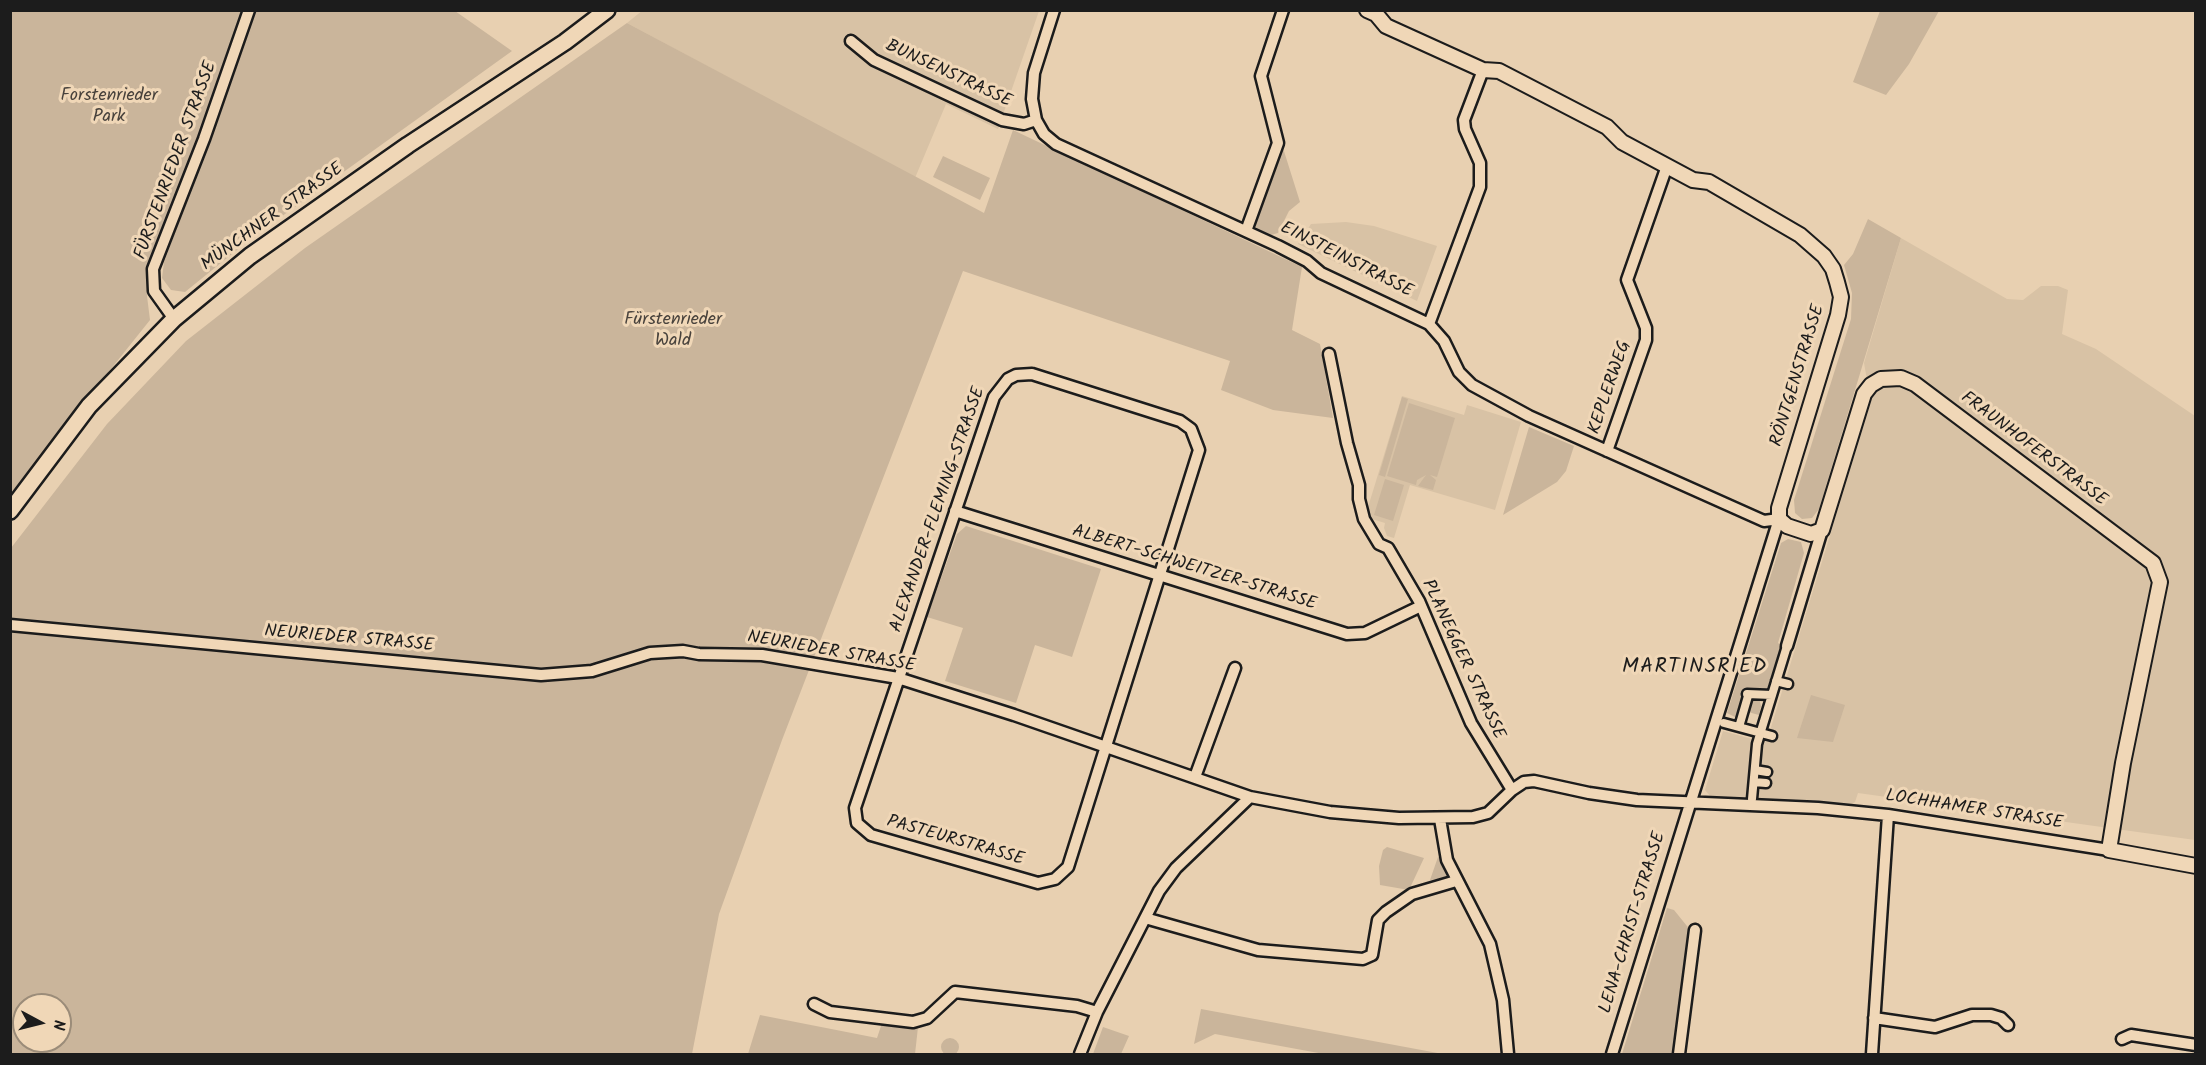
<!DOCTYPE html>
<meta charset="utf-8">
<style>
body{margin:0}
#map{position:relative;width:2206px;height:1065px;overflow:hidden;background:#e8d0b1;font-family:Kalam,sans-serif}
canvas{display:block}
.frame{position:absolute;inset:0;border:12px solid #1c1c1c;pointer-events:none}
.north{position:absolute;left:12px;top:993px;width:60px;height:60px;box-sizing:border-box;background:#f0d7b7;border:2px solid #9b8c79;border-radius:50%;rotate:97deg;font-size:16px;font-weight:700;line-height:24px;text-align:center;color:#1c1c1c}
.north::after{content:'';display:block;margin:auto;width:21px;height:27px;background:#1c1c1c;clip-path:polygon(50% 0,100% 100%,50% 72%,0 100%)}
</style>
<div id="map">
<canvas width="2206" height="1065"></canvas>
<div class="frame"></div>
<div class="north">N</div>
</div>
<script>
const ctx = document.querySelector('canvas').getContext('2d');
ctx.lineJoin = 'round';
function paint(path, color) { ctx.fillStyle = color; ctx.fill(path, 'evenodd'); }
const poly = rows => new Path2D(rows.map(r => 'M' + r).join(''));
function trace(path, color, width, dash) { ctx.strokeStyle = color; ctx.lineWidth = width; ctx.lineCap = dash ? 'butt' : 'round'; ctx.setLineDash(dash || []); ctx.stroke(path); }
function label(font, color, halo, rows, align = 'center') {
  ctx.font = font + ' Kalam,sans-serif'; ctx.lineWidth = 6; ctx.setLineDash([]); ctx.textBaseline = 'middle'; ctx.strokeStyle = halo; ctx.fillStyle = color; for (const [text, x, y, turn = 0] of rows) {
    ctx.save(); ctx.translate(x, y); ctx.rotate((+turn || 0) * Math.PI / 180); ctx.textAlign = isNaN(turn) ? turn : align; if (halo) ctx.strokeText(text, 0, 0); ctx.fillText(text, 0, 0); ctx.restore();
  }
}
paint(poly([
 [643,10,1039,11,998,129,946,104,915,178,627,23],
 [1346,222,1374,226,1437,246,1417,301,1298,244,1311,224],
 [1901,238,2007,299,2023,300,2041,286,2058,286,2068,290,2062,334,2096,349,2195,416,2195,840,1858,793,1855,802,1849,806,1710,796,1705,790,1723,731,1752,739,1768,737,1871,402,1864,363],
 [1402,396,1464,415,1467,405,1521,422,1495,510,1410,485,1394,538,1387,536,1384,528,1385,523,1365,517]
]), '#d8c2a5');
paint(poly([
 [11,11,243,11,199,143,148,269,147,296,150,320,11,494],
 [252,11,455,11,512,51,253,237,185,292,171,290,162,278,164,262,197,174],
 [1880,11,1939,11,1909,64,1886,95,1853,82],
 [627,23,984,213,1013,130,1302,267,1292,330,1320,344,1333,418,1273,410,1221,390,1230,361,963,271,782,740,719,914,692,1054,11,1054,11,548,107,424,186,341,305,248],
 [24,1005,60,1005,60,1041,24,1041],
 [1283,148,1300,202,1289,211,1278,233,1271,235,1257,229,1254,222,1279,152],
 [943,156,990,178,980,200,933,177],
 [1868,219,1901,238,1819,509,1812,518,1802,519,1795,513,1794,500,1851,319,1852,293,1844,265,1853,254],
 [1402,397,1408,399,1385,477,1379,475],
 [1409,403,1455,418,1437,477,1430,475,1436,480,1433,490,1418,486,1426,475,1417,480,1416,485,1387,476],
 [1529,427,1574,446,1566,471,1557,482,1503,515],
 [1385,479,1404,485,1393,521,1374,515],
 [966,526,1101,569,1072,657,1035,645,1016,703,945,681,963,628,927,617,957,534],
 [1788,539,1801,542,1804,553,1778,643,1781,645,1766,693,1747,694,1739,718,1735,717,1727,713,1781,543],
 [1811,695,1845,705,1833,742,1797,738],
 [1759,697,1761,706,1759,715,1748,712,1749,698],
 [1387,847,1424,858,1409,890,1380,885,1379,866,1383,850],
 [1438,857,1442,858,1449,878,1430,880],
 [1667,908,1674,910,1691,931,1674,1054,1622,1054],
 [1201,1009,1443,1054,1324,1054,1215,1034,1194,1044],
 [760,1015,877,1038,882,1023,918,1027,915,1054,748,1054],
 [1103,1027,1129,1036,1121,1054,1093,1054],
 '941 1047a9 9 0 1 1 18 0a9 9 0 1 1-18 0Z'
]), '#cab59b');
const pedestrian = poly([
 [1776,681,1788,684],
 [1747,694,1772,695],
 [1724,723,1772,736],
 [1739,727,1748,696],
 [1755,770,1767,772],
 [1754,782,1766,783],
 [1752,799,1757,744,1787,646]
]);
const minor = poly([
 [1054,10,1034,73,1032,99,1036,120,1044,134,1056,144,1278,246,1307,261,1321,273,1429,324,1444,341,1459,372,1472,385,1529,416,1764,521,1779,519,1612,1054],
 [851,41,874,60,1002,120,1024,124,1036,120],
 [1246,231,1278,143,1261,76,1283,10],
 [174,319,154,291,153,269,204,139,249,10],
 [1429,324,1480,187,1480,163,1465,129,1464,120,1483,70],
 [1329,354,1347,443,1359,485,1359,499,1364,519,1379,544,1388,548,1419,601,1471,723,1512,790],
 [1032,374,1180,421,1191,429,1199,450,1068,867,1055,879,1038,883,871,835,857,823,855,808,994,397,1008,379,1016,375,1032,374],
 [1607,451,1646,340,1646,328,1627,280,1667,166],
 [955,511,1347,634,1365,633,1421,606],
 [10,625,541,675,592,671,650,653,683,651,699,654,762,655,898,678,1014,715,1250,797,1330,812,1399,818,1473,817,1488,813,1512,790,1524,782,1534,781,1589,793,1637,800,1818,808,1888,815,2109,850],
 [1787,646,1822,530],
 [1195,777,1235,668],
 [1440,819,1447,860,1490,944,1503,1000,1508,1054],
 [1145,918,1258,950,1363,959,1372,955,1378,920,1386,912,1412,894,1456,881],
 [814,1004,830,1012,913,1022,927,1018,955,992,1077,1006,1097,1012],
 [1874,1018,1935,1027,1972,1015,1991,1015,2001,1018,2008,1025],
 [2122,1039,2131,1035,2196,1045],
 [1080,1054,1097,1012,1159,891,1176,868,1250,797],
 [1679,1054,1695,930],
 [1872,1054,1888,815]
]);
const tertiary = poly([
 [1367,10,1376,14,1386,26,1483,70,1499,71,1607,127,1622,142,1693,180,1709,182,1800,235,1824,256,1833,269,1837,282,1841,297,1838,315,1779,508,1779,519,1787,526,1811,534,1822,530,1864,394,1871,385,1881,379,1901,378,1915,384,2153,563,2160,582,2123,763,2109,850,2196,866]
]);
const secondary = poly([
 [10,511,89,406,174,319,250,256,408,145,565,42,607,10]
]);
trace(pedestrian, '#1c1c1c', 13);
trace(minor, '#1c1c1c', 15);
trace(tertiary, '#1c1c1c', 18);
trace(secondary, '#1c1c1c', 20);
trace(pedestrian, '#f0d7b7', 8);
trace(minor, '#f0d7b7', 10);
trace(tertiary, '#f0d7b7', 14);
trace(secondary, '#f0d7b7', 15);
label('18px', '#1c1c1c', '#f0d7b7', [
 ["BUNSENSTRASSE",948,75,25],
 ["FÜRSTENRIEDER STRASSE",177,161,-70],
 ["MÜNCHNER STRASSE",273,218,-36],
 ["EINSTEINSTRASSE",1346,261,27],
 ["RÖNTGENSTRASSE",1799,376,-73],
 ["KEPLERWEG",1611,388,-71],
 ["FRAUNHOFERSTRASSE",2033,450,37],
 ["ALEXANDER-FLEMING-STRASSE",939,510,-71],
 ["ALBERT-SCHWEITZER-STRASSE",1194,569,17],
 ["NEURIEDER STRASSE",349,640,5],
 ["NEURIEDER STRASSE",831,653,10],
 ["PLANEGGER STRASSE",1462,660,65],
 ["LOCHHAMER STRASSE",1974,811,9],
 ["PASTEURSTRASSE",955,842,16],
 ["LENA-CHRIST-STRASSE",1634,923,-73]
]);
label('18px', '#48423c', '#f0d7b7', [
 ["Forstenrieder",109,97],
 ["Park",109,118],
 ["Fürstenrieder",673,321],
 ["Wald",673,342]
]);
ctx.letterSpacing = '1.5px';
label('21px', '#1c1c1c', '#f0d7b7', [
 ["MARTINSRIED",1695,668]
]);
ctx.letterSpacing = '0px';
</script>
